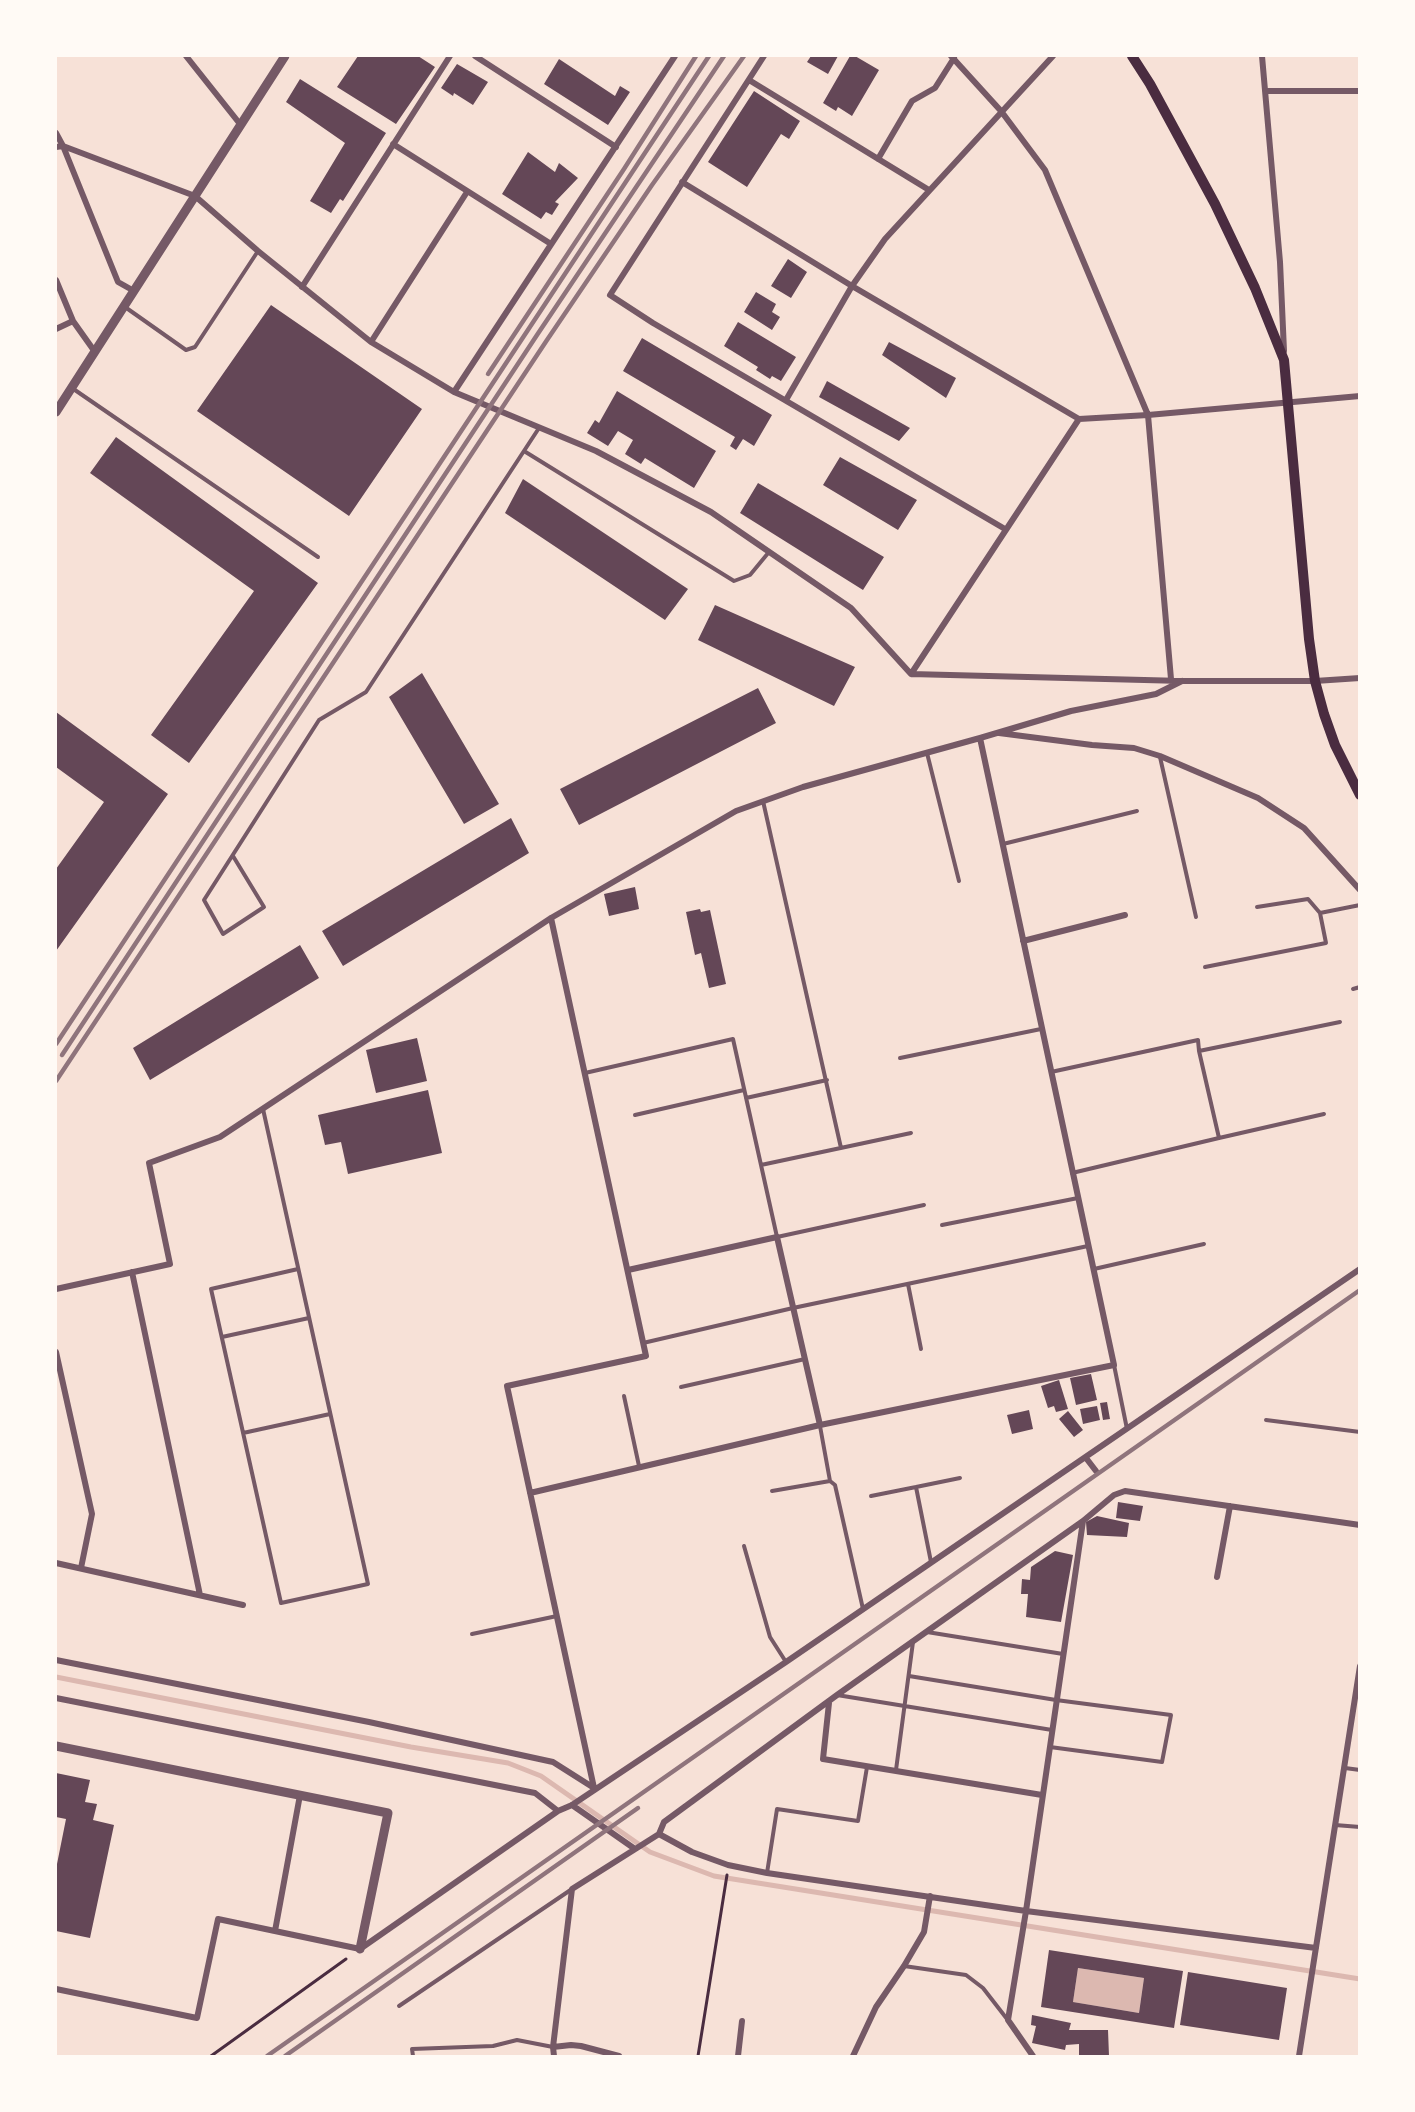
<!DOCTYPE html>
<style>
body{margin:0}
#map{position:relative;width:1415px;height:2112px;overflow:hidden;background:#f7e1d7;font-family:"PT Sans Narrow",sans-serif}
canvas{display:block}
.frame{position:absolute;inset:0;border:57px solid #fffaf5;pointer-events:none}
</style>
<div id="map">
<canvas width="1415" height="2112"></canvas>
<div class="frame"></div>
</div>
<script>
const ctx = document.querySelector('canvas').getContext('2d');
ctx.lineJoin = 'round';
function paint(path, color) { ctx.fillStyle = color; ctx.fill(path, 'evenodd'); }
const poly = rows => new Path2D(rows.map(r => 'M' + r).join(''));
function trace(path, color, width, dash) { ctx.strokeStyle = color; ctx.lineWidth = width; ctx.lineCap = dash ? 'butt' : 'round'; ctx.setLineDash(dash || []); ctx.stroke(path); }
paint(poly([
 [1078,1968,1144,1978,1139,2013,1073,2002]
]), '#dcb8b0');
trace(poly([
 [56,1677,411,1747,508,1763,541,1776,650,1852,714,1876,1360,1979]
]), '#dcb8b0', 5);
paint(poly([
 [358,56,418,56,435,67,396,124,337,87],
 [811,56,838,56,828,74,807,62],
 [850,56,855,56,879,70,852,116,838,107,836,111,823,103],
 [559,59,615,96,620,86,630,92,608,125,544,84],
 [457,64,488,82,473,105,454,93,453,96,441,88],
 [300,79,386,133,343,201,340,199,331,213,310,201,345,143,286,102],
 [754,91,800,121,789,139,781,134,747,187,708,162],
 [528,152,555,172,559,163,578,178,555,202,559,204,552,215,546,212,541,219,502,194],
 [788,259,807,272,791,298,771,286],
 [756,292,776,304,772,312,780,317,772,330,744,312],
 [271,305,422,409,349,516,197,411],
 [738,322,796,357,781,381,772,376,770,379,756,370,758,367,724,346],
 [642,338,772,415,754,446,743,439,736,450,730,446,735,437,623,371],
 [889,342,956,378,946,398,882,355],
 [827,381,910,428,899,441,819,397],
 [617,391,716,451,694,488,645,458,641,464,625,454,633,440,618,431,608,446,587,433,595,420,599,423],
 [116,437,318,583,189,763,151,735,254,591,90,473],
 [840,457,917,500,898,530,823,485],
 [523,479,688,589,665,620,505,513],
 [758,483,884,557,863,590,740,513],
 [715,605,855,667,834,706,698,640],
 [422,673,499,804,464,824,389,697],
 [758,688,776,723,579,825,560,789],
 [56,712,168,794,56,951,56,869,104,802,56,767],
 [511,818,529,853,343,966,322,931],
 [635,887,639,909,609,916,604,894],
 [700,909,701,912,710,910,726,984,709,988,701,953,695,955,686,912],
 [300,945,319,978,150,1080,133,1048],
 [417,1038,427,1081,376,1093,366,1050],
 [428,1090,442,1153,348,1174,341,1142,325,1145,318,1115],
 [1091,1374,1097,1400,1076,1405,1070,1378],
 [1059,1380,1068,1409,1056,1412,1054,1406,1048,1408,1041,1386],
 [1107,1402,1110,1419,1103,1420,1100,1403],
 [1097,1406,1100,1420,1083,1424,1080,1409],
 [1029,1410,1033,1429,1012,1434,1007,1415],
 [1068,1411,1083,1430,1074,1437,1059,1419],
 [1118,1502,1143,1506,1140,1521,1116,1518],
 [1097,1516,1129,1523,1127,1537,1087,1535,1086,1522],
 [1055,1551,1073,1555,1061,1622,1026,1617,1028,1594,1021,1594,1022,1579,1030,1580,1031,1567],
 [56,1773,90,1780,85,1802,97,1804,93,1820,114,1825,90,1938,56,1931,56,1869,66,1819,56,1817],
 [1049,1950,1183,1971,1174,2028,1041,2007],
 [1078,1968,1144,1978,1139,2013,1073,2002],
 [1188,1972,1287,1988,1279,2040,1180,2025],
 [1032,2015,1071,2023,1069,2030,1108,2030,1109,2056,1079,2056,1079,2044,1066,2045,1065,2050,1032,2043,1036,2026,1031,2025]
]), '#644757');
trace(poly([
 [211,2056,346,1959],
 [698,2056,727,1875]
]), '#4a2c40', 3);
trace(poly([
 [125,307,186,350,195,347,258,251],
 [72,388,318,557],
 [524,451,734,581,750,575,769,552],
 [927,753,959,881],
 [1160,757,1196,917],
 [763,801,841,1148],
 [1003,844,1137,811],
 [233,856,264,907,223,934,204,900,319,720,366,692,539,428],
 [1257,907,1308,899,1320,913],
 [1205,967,1326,943,1320,913,1360,905],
 [1353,989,1360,987],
 [1199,1051,1219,1138,1324,1114],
 [900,1058,1041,1029],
 [1051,1072,1198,1040,1199,1051,1340,1022],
 [585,1073,733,1039,777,1237,924,1205],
 [746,1098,827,1080],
 [263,1109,368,1584,281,1603,211,1289,298,1269],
 [635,1115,744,1090],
 [761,1165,911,1133],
 [1072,1173,1219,1138],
 [942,1225,1078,1198],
 [1094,1269,1204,1244],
 [908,1284,921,1349],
 [222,1337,309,1318],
 [643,1343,793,1308,1088,1246],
 [1114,1365,1127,1429],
 [681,1387,805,1359],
 [624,1396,639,1466],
 [1266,1420,1360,1432],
 [820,1426,830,1481,835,1485,863,1609],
 [243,1433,330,1414],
 [916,1487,960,1478],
 [772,1491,830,1481],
 [871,1496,916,1487,931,1562],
 [744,1546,770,1637,786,1662],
 [927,1632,1063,1654],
 [472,1634,557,1616],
 [909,1676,1056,1700,1171,1715,1162,1762,1050,1747],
 [837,1695,1052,1730],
 [1345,1768,1360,1770],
 [896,1770,913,1642],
 [1335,1825,1360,1827],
 [767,1873,777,1809,858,1821,867,1767],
 [904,1966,966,1975,983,1988,1007,2019],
 [399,2006,572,1889],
 [413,2056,412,2049,493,2046,517,2040,553,2047]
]), '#755966', 4);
trace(poly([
 [186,56,240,124],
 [475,56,616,147],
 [764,56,610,295,653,323,1005,529],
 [951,56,1001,111,1045,170,1148,415,1171,679],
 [1262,56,1280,262,1284,351],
 [749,80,929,190],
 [1265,91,1360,91],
 [56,133,63,146,118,282,134,291],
 [393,144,551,244],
 [56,147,63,146,195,196,258,251,371,342,454,392,596,451,711,512,851,608,911,674,1183,681,1315,681,1360,678],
 [878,159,912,101,935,88,954,58],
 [682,182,852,286,1079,419,1148,415,1360,396],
 [56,280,73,321],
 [302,287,450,56],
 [56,329,73,321,95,352],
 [371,342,467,192],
 [454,392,675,56],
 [786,400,852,286,885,239,1053,56],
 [911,674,1079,419],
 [999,733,1092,745,1134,748,1160,756,1258,798,1304,828,1360,890],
 [551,918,646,1356,507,1386,594,1788],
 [1023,941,1125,915],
 [628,1270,777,1237,820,1425],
 [132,1272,200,1595],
 [56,1289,170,1264,149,1163,220,1137,551,918,736,811,803,787,980,738,1071,711,1156,694,1182,681],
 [56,1352,92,1514,81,1568],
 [1086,1458,1096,1471],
 [530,1493,820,1425,1114,1365,980,738],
 [56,1563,243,1605],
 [1217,1577,1230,1506],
 [56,1660,369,1722,553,1762,594,1788],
 [56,1698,535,1793,558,1811],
 [829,1703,823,1759,1042,1795],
 [572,1805,635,1849],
 [659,1834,664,1822,837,1695,1083,1521,1114,1495,1125,1491,1360,1525],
 [275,1931,300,1795],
 [56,1989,197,2018,218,1919,360,1949,558,1811,572,1805,786,1662,1360,1269],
 [553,2047,571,2045,581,2046,619,2056],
 [554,2056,553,2047,572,1889,659,1834,692,1852,728,1865,767,1873,1026,1911,1316,1948],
 [738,2056,742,2021],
 [853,2056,876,2007,904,1966,924,1932,930,1896],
 [1033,2056,1008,2020,1026,1911,1083,1521],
 [1299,2056,1360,1666]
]), '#755966', 6);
trace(poly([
 [56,412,285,56],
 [56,1746,388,1813,360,1949]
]), '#755966', 9);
trace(poly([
 [1132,56,1150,84,1215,204,1255,288,1284,360,1309,639,1315,681,1324,714,1335,745,1360,795]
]), '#4a2c40', 10);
trace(poly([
 [488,374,624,169,696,56],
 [56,1044,709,56],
 [62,1055,537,335,724,56],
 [56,1081,547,340,652,185,744,56],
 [267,2056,1360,1290],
 [285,2056,638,1808]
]), '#8f747c', 4.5);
</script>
